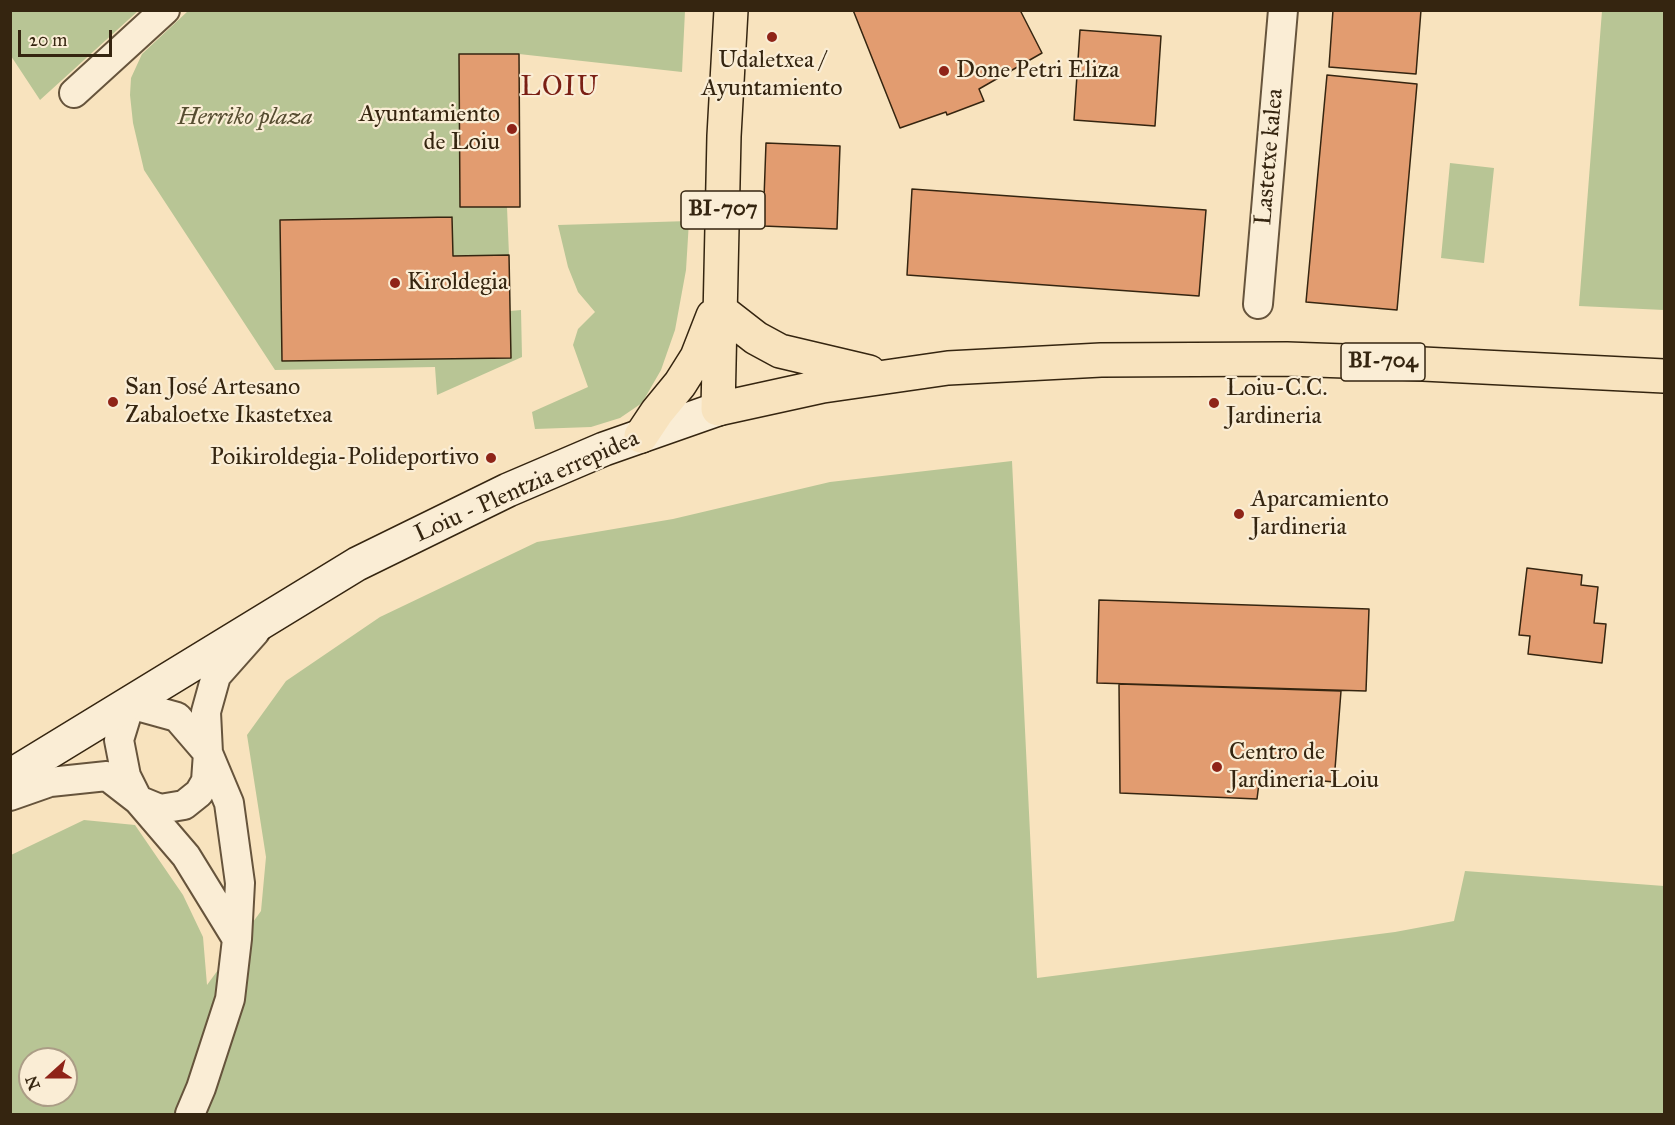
<!DOCTYPE html>
<meta charset="utf-8">
<style>
body{margin:0}
#map{position:relative;width:1675px;height:1125px;overflow:hidden;background:#f8e3be;font-family:"IM FELL Great Primer",serif}
canvas{display:block}
.frame{position:absolute;inset:0;border:12px solid #352510;pointer-events:none}
.north{position:absolute;left:18px;top:1047px;width:60px;height:60px;box-sizing:border-box;background:#faedd5;border:2px solid #ab9d86;border-radius:50%;rotate:249deg;font-size:16px;font-weight:700;line-height:24px;text-align:center;color:#352510}
.north::after{content:'';display:block;margin:auto;width:21px;height:27px;background:#8f2418;clip-path:polygon(50% 0,100% 100%,50% 72%,0 100%)}
.scale{position:absolute;left:18px;top:30px;width:94px;height:27px;box-sizing:border-box;border:3px solid #352510;border-top:0;padding-left:8px;font-size:18px;line-height:21px;white-space:nowrap;color:#352510;-webkit-text-stroke:4px #faedd5;paint-order:stroke}
</style>
<div id="map">
<canvas width="1675" height="1125"></canvas>
<div class="frame"></div>
<div class="north">N</div>
<div class="scale">20 m</div>
</div>
<script>
const ctx = document.querySelector('canvas').getContext('2d');
ctx.lineJoin = 'round';
function paint(path, color) { ctx.fillStyle = color; ctx.fill(path, 'evenodd'); }
const poly = rows => new Path2D(rows.map(r => 'M' + r).join(''));
function trace(path, color, width, dash) { ctx.strokeStyle = color; ctx.lineWidth = width; ctx.lineCap = dash ? 'butt' : 'round'; ctx.setLineDash(dash || []); ctx.stroke(path); }
function label(font, color, halo, rows, align = 'center') {
  ctx.font = font + ' "IM FELL Great Primer",serif'; ctx.lineWidth = 4.5; ctx.setLineDash([]); ctx.textBaseline = 'middle'; ctx.strokeStyle = halo; ctx.fillStyle = color; for (const [text, x, y, turn = 0] of rows) {
    ctx.save(); ctx.translate(x, y); ctx.rotate((+turn || 0) * Math.PI / 180); ctx.textAlign = isNaN(turn) ? turn : align; if (halo) ctx.strokeText(text, 0, 0); ctx.fillText(text, 0, 0); ctx.restore();
  }
}
paint(poly([
 [10,11,11,10,138,11,40,100,11,56],
 [188,11,685,11,682,72,519,54,459,54,460,207,507,207,509,255,453,256,452,217,280,220,282,361,510,358,510,311,521,310,522,357,437,395,435,367,275,370,144,170,133,123,130,95,131,78,142,54],
 [1602,11,1664,11,1664,310,1579,306],
 [1450,163,1494,168,1484,263,1441,258],
 [689,221,686,270,675,330,661,370,642,403,620,418,591,427,535,429,532,412,588,387,573,345,578,329,595,312,578,292,568,267,558,225],
 [1012,461,1037,978,1395,932,1454,921,1465,871,1664,886,1664,1114,11,1114,11,855,84,820,135,825,183,895,203,937,207,985,261,911,266,857,247,735,286,681,380,617,537,542,673,519,830,482],
 [30,1059,66,1059,66,1095,30,1095]
]), '#b8c595');
const building = poly([
 [853,10,1020,10,1042,53,979,89,984,101,947,115,946,112,900,128,853,10],
 [1333,10,1421,10,1416,74,1329,67,1333,10],
 [1080,30,1161,36,1155,126,1074,120,1080,30],
 [459,54,519,54,520,207,460,207,459,54],
 [1327,75,1417,84,1397,310,1306,302,1327,75],
 [766,143,840,146,837,229,763,226,766,143],
 [912,189,1206,210,1199,296,907,275,912,189],
 [452,217,453,256,509,255,511,358,282,361,280,220,452,217],
 [1527,568,1582,575,1581,585,1598,587,1594,623,1606,624,1602,663,1528,654,1530,636,1519,635,1527,568],
 [1099,600,1369,609,1366,691,1097,683,1099,600],
 [1119,684,1341,691,1334,782,1260,775,1257,799,1120,793,1119,684]
]);
paint(building, '#e29c70');
trace(building, '#352510', 1.5);
const street = poly([
 [74,93,165,10],
 [1258,304,1283,10],
 [130,704,177,717,208,753,229,803,240,883,237,939,186,856,138,800,126,776,119,740,130,704],
 [10,796,50,782,107,776,138,800,160,809,184,805,199,793,206,781,208,753,206,712,216,676,255,632],
 [190,1114,201,1088,230,999,237,939]
]);
const secondary = poly([
 [10,776,357,564,508,490,604,449,718,409]
]);
const primary = poly([
 [731,10,724,136,718,409,823,386,948,368,1101,360,1287,359,1403,363,1664,376],
 [720,310,756,338,780,351,869,372],
 [641,436,657,412,680,384,697,357,713,316]
]);
trace(street, '#66543c', 32);
trace(secondary, '#352510', 36);
trace(primary, '#352510', 36);
trace(street, '#faedd5', 28);
trace(secondary, '#faedd5', 33);
trace(primary, '#f8e3be', 33);
for (const [x, y, r, color] of [
 [772,37,6,"#8f2418"],
 [944,71,6,"#8f2418"],
 [512,129,6,"#8f2418"],
 [395,283,6,"#8f2418"],
 [113,402,6,"#8f2418"],
 [1214,403,6,"#8f2418"],
 [491,458,6,"#8f2418"],
 [1239,514,6,"#8f2418"],
 [1217,767,6,"#8f2418"]
]) { const dot = new Path2D(); dot.arc(x, y, r, 0, 2 * Math.PI); ctx.fillStyle = color; ctx.fill(dot); trace(dot, '#faedd5', 2); }
for (const [x, y, w] of [
 [723,210,84],
 [1383,362,84]
]) { const box = new Path2D(); box.roundRect(x - w / 2, y - 19, w, 38, 4.5); ctx.fillStyle = '#faedd5'; ctx.fill(box); trace(box, '#352510', 1.5); }
label('bold 22px', '#352510', null, [
 ["BI-707",723,210],
 ["BI-704",1383,362]
]);
label('24px', '#352510', '#faedd5', [
 ["Udaletxea /",772,61,"center"],
 ["Ayuntamiento",772,89,"center"],
 ["Done Petri Eliza",956,71],
 ["Ayuntamiento",500,115,"right"],
 ["de Loiu",500,143,"right"],
 ["Kiroldegia",407,283],
 ["San José Artesano",125,388],
 ["Zabaloetxe Ikastetxea",125,416],
 ["Loiu-C.C.",1226,389],
 ["Jardineria",1226,417],
 ["Poikiroldegia-Polideportivo",479,458,"right"],
 ["Aparcamiento",1251,500],
 ["Jardineria",1251,528],
 ["Centro de",1229,753],
 ["Jardineria Loiu",1229,781]
], 'left');
label('italic 24px', '#564d31', '#faedd5', [
 ["Herriko plaza",245,118]
]);
label('24px', '#352510', '#faedd5', [
 ["Lastetxe kalea",1270,157,-85],
 ["Loiu - Plentzia errepidea",527,487,-24]
]);
ctx.letterSpacing = '1.5px';
label('27px', '#7a1f14', '#faedd5', [
 ["LOIU",560,88]
]);
ctx.letterSpacing = '0px';
</script>
